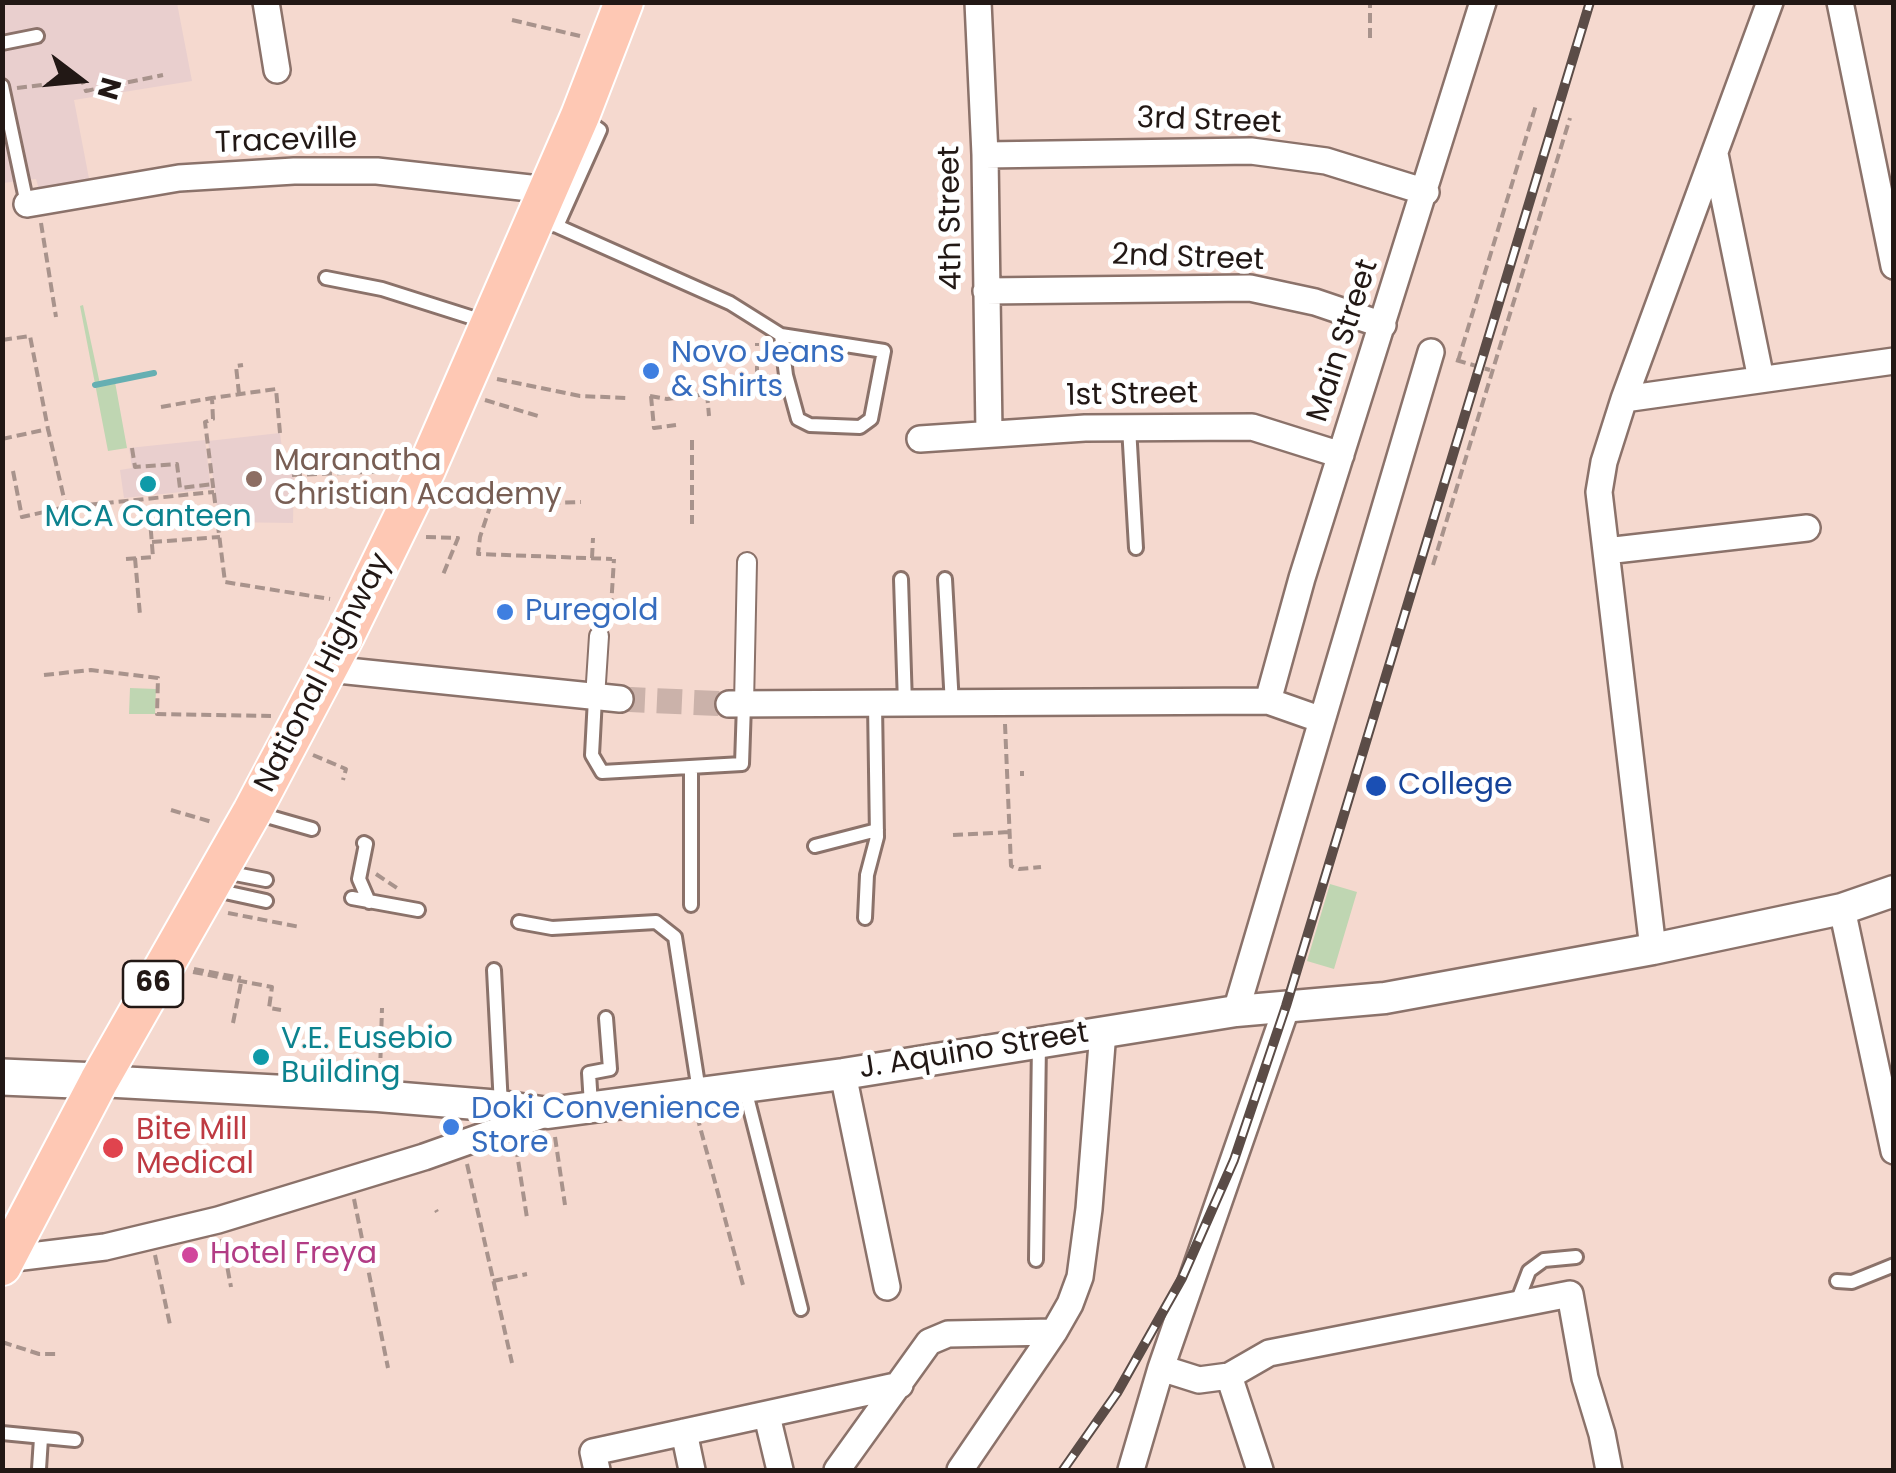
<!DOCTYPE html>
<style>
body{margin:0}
#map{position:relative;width:1896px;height:1473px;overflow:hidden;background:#f5d9cf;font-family:Poppins,sans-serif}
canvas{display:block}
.frame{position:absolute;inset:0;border:5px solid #221815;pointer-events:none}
.north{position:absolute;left:30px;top:30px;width:100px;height:100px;-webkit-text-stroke:8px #fff;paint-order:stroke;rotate:106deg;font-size:28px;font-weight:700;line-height:40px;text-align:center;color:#221815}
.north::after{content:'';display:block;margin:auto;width:35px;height:45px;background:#221815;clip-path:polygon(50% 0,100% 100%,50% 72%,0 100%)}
</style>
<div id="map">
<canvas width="1896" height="1473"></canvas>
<div class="frame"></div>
<div class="north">N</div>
</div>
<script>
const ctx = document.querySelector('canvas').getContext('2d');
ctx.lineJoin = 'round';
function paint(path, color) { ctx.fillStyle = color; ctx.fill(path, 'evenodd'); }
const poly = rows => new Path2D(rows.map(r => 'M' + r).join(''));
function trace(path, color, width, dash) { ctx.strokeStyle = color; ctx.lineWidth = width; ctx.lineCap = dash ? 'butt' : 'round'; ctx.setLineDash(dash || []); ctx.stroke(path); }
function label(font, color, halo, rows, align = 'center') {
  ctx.font = font + ' Poppins,sans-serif'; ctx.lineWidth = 10; ctx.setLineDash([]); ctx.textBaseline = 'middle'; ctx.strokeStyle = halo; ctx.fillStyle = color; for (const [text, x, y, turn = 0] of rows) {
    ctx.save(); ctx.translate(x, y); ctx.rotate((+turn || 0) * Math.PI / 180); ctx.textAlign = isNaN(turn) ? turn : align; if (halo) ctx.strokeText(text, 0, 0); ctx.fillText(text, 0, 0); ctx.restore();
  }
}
paint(poly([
 [2,3,177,3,192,81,74,100,91,189,41,197,36,179,3,183],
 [280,433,285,471,294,471,293,523,219,522,208,441],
 [205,440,211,489,124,498,120,470,132,468,129,448]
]), '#e9cfce');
paint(poly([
 [83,305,100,384,115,382,127,448,108,451,80,306],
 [130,688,156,689,155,714,129,714],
 [1330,884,1357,892,1334,969,1307,961]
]), '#bfd6b2');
trace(poly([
 [95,385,154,373]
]), '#65afb2', 6);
trace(poly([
 [620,699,729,704]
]), '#cbb2aa', 25, [25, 12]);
const service = poly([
 [2,43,37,36],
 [2,86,27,204],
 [537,221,557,226,730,303,781,335,884,351,871,419,860,427,810,425,798,419,786,375,781,335],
 [557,226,600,130,582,117],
 [326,278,382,289,486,322],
 [1129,427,1136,548],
 [901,579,905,704],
 [945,579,952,705],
 [595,698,592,755,602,772,742,764,744,704],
 [691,768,691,905],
 [256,813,312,829],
 [364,843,366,844,359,879,369,902],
 [815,846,877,830],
 [225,872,266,880],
 [211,889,266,901],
 [352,898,418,910],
 [865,918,867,875,877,837,875,704],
 [519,922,552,928,656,922,675,937,699,1091],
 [494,970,501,1106],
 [745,1089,801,1309],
 [591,1105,589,1073,610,1069,606,1018],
 [1036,1260,1039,1043],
 [1837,1281,1852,1282,1894,1265],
 [1516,1305,1529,1271,1544,1260,1576,1257],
 [2,1433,75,1440],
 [39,1469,41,1438]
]);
const pedestrian = poly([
 [595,698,599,636],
 [744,704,747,562]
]);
const minor = poly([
 [266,2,277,70],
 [978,2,985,155,989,433],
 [1840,2,1894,266],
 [1715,154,1761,379],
 [985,155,1251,151,1326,161,1426,192],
 [27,204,179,178,294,171,377,171,548,190],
 [986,291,1250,288,1315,302,1383,325],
 [1624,399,1894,361],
 [920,439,1085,428,1252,427,1341,455],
 [1606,551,1807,528],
 [328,669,620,699],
 [1268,701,1302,578,1483,2],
 [729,704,1268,701,1322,720],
 [1842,909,1894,1151],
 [1653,949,1599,492,1604,462,1624,399,1770,2],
 [1236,1011,1431,352],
 [843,1074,887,1287],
 [6,1259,105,1247,218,1220,424,1157,548,1113],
 [1161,1368,1199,1380,1229,1376,1269,1353,1570,1294,1585,1378,1602,1434,1609,1470],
 [1229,1376,1260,1470],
 [767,1416,780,1470],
 [684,1432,692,1470],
 [597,1470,593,1452,900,1385],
 [837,1470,929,1342,948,1334,1054,1332],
 [960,1470,1054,1332,1070,1304,1080,1277,1089,1209,1103,1031],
 [1131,1470,1161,1368,1287,1006]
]);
const tertiary = poly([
 [99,1081,378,1096,501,1106,548,1113,843,1074,1236,1011,1385,998,1653,949,1842,909,1894,891]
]);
const secondary = poly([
 [2,1077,99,1081]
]);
const primary = poly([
 [2,1266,99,1081,252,812,345,636,426,470,580,116,624,2]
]);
trace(service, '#8b726a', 18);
trace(pedestrian, '#8b726a', 22);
trace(minor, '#8b726a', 30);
trace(tertiary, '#8b726a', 35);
trace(secondary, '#8b726a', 40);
trace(primary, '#fff', 42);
trace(poly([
 [512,20,580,36],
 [1370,38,1370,2],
 [17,88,82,80,86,91,163,75],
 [41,223,56,317],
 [2,340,30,336,48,429],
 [1456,360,1490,370],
 [1458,361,1536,105],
 [497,379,580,396,628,398],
 [707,393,709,416],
 [239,394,236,366,243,365],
 [650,396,667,399,757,388,757,343],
 [651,396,654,428,676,425],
 [485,400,538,416],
 [161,407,212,398],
 [280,433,276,389,212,398,213,419,205,422,225,582,330,599],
 [2,439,48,429,66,507,214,492],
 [692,440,692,524],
 [132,448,135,467,177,464,180,488,214,484],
 [13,471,22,517,66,507],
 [292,475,393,471],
 [446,496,497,505,581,502],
 [491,504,480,537,478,554,612,559],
 [426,537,458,538,442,577],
 [152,542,220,537],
 [135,558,140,615],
 [592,558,593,538],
 [126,559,153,557,150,520],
 [1433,565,1570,118],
 [610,623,614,559],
 [44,675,91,670,158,678,157,714,271,716],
 [1005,724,1011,866,1019,869,1041,867],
 [313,755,346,769,343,780],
 [1022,771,1022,776],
 [171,810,212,822],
 [953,835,1010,832],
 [376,874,397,888],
 [228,913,300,927],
 [194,969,241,978],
 [193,972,272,987,269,1008,281,1010],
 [233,1023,241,983],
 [380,1073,382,1008],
 [697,1116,743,1285],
 [555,1137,565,1205],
 [516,1147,527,1218],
 [467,1164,512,1363],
 [354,1199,388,1368],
 [436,1210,437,1212],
 [222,1239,231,1287],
 [155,1255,170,1325],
 [493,1281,527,1274],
 [2,1342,39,1354,59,1354]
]), '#a8938c', 4, [10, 5]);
trace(service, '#fff', 12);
trace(pedestrian, '#fff', 18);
trace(minor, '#fff', 25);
trace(tertiary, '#fff', 30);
trace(secondary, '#fff', 35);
trace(primary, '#fec8b4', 38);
const rail = poly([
 [1063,1470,1117,1393,1182,1278,1234,1160,1286,1006,1590,2]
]);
trace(rail, '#5b4c47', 10);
trace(rail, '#fff', 6, [19]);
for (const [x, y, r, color] of [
 [651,371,10,"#3f7fe0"],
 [254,479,10,"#8d6e63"],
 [148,484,10,"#0f9aa8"],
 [505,612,10,"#3f7fe0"],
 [1376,786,12,"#1a4fb4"],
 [261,1057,10,"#0f9aa8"],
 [451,1127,10,"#3f7fe0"],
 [113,1148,12,"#e0444e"],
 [190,1255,10,"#d1479c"]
]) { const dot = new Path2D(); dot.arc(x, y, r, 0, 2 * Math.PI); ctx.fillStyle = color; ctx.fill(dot); trace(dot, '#fff', 4); }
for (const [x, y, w] of [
 [153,984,60]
]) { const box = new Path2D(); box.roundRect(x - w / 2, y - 23, w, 46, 8); ctx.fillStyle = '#fff'; ctx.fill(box); trace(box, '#221815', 2.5); }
label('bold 28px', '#221815', null, [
 ["66",153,984]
]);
label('30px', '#221815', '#fff', [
 ["3rd Street",1209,122,2],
 ["Traceville",286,142,-2],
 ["4th Street",952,218,-91],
 ["2nd Street",1188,259,2],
 ["Main Street",1344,341,-72],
 ["1st Street",1132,396,-1],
 ["National Highway",324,673,-63],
 ["J. Aquino Street",974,1052,-9]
]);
label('30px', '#366cbe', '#fff', [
 ["Novo Jeans",671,354],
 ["& Shirts",671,388],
 ["Puregold",525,612],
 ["Doki Convenience",471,1110],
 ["Store",471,1144]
], 'left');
label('30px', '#785e54', '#fff', [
 ["Maranatha",274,462],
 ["Christian Academy",274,496]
], 'left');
label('30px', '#0d838f', '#fff', [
 ["MCA Canteen",148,518],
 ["V.E. Eusebio",281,1040,"left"],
 ["Building",281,1074,"left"]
]);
label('30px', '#164399', '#fff', [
 ["College",1398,786]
], 'left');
label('30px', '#be3a42', '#fff', [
 ["Bite Mill",136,1131],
 ["Medical",136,1165]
], 'left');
label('30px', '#b23c85', '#fff', [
 ["Hotel Freya",210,1255]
], 'left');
</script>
